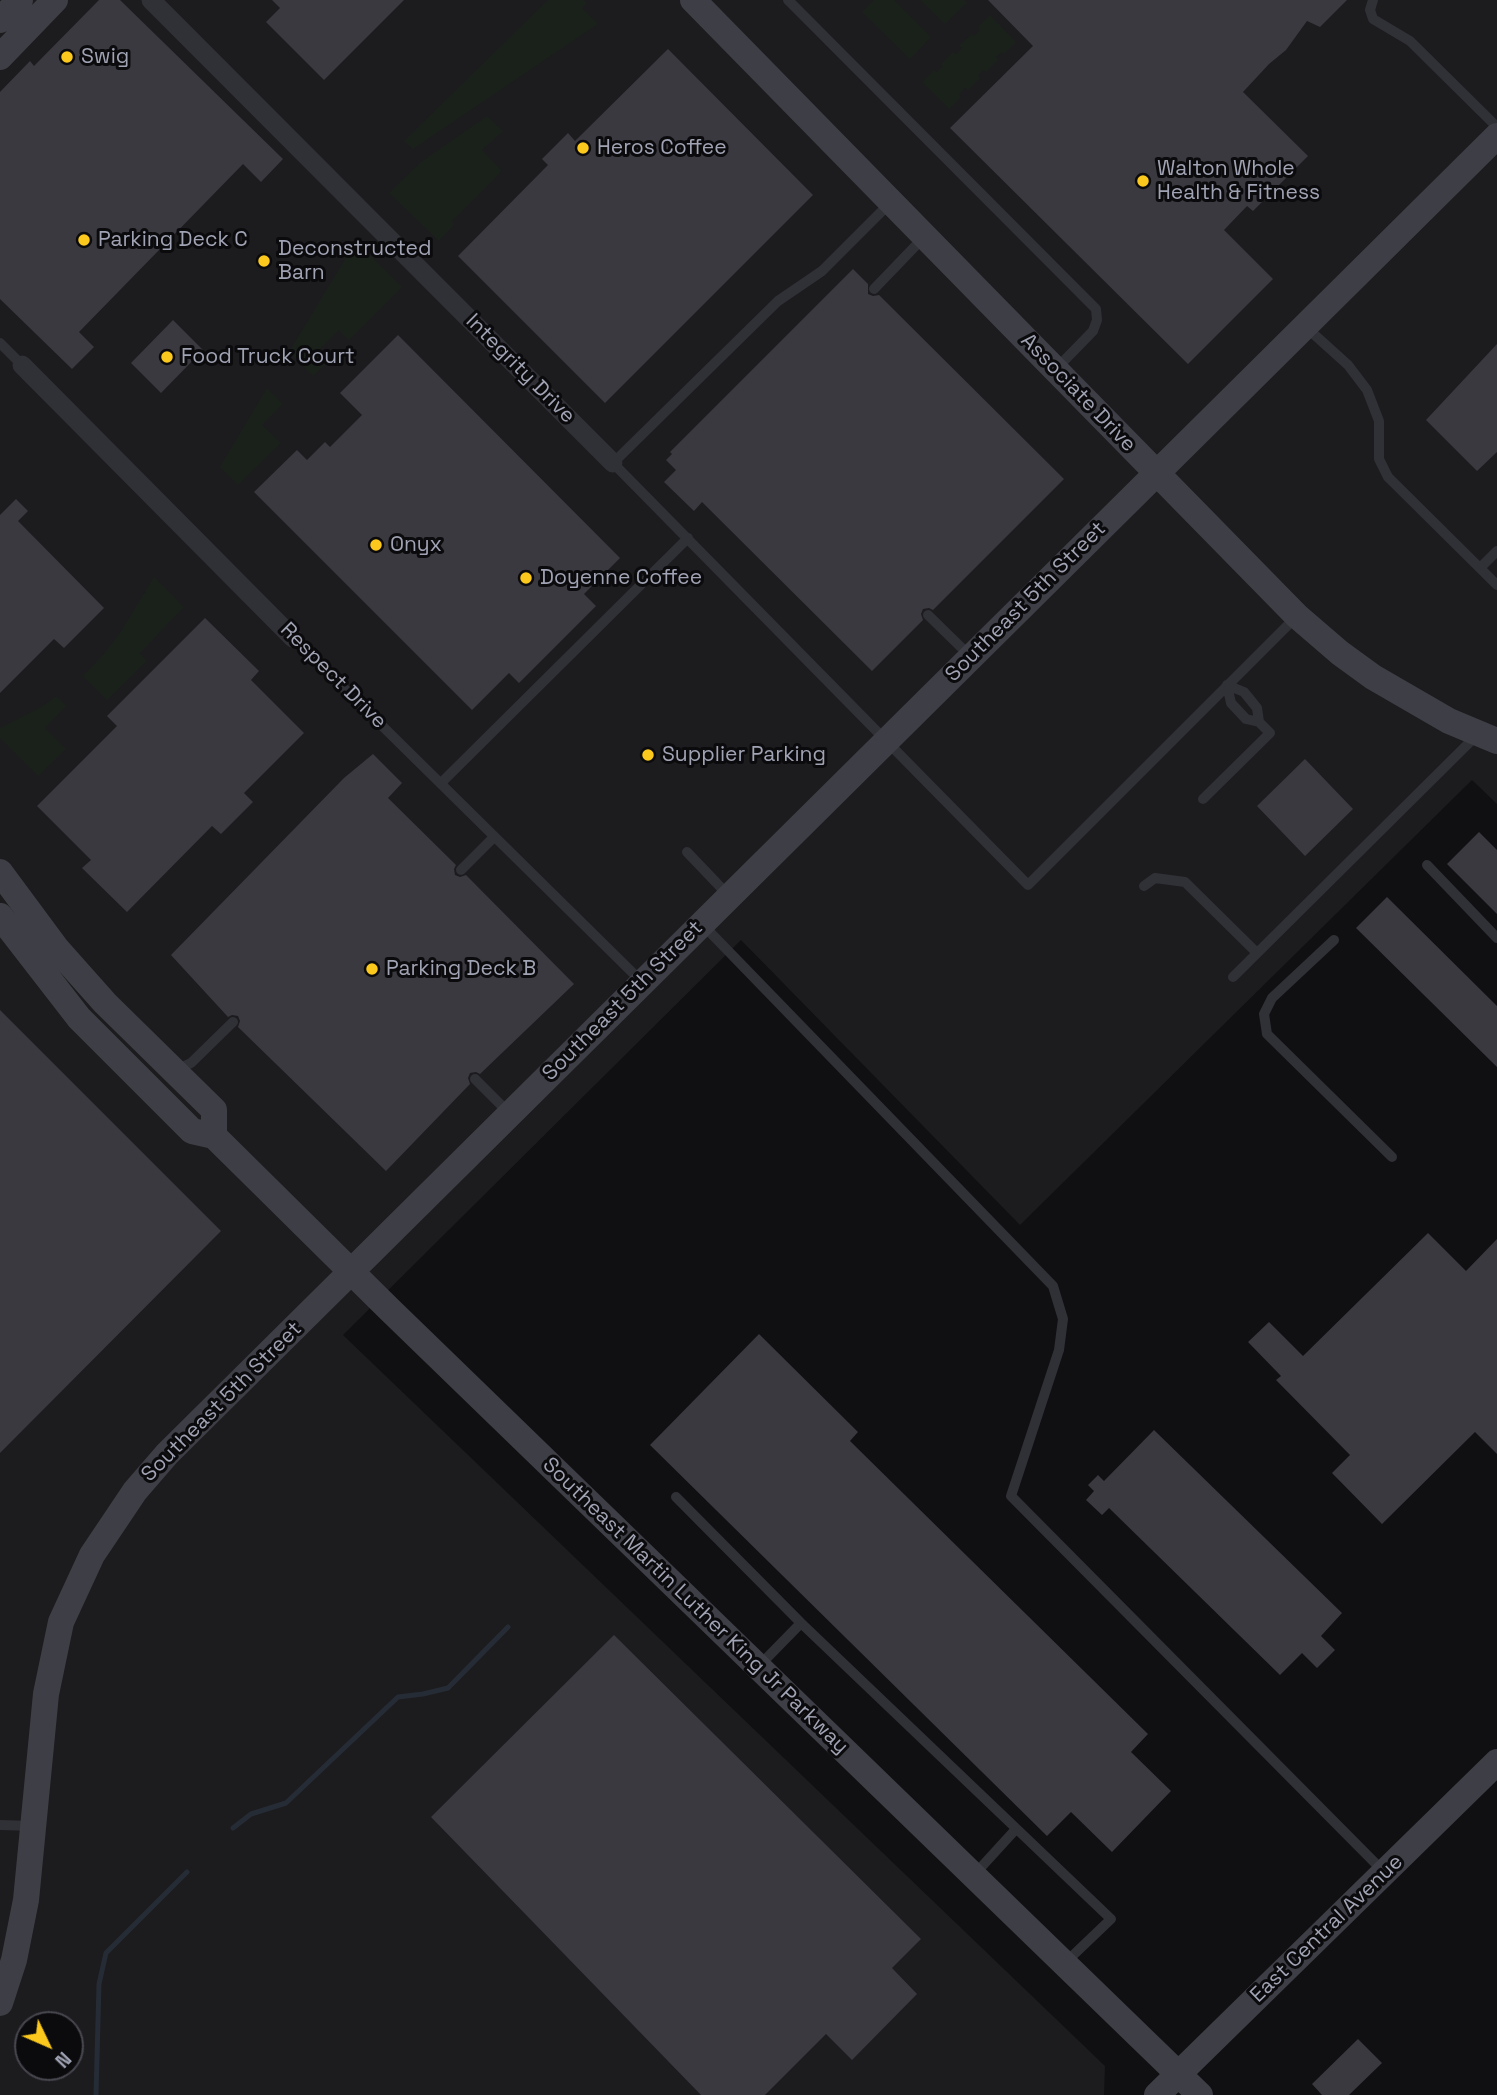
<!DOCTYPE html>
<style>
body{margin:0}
#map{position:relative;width:1497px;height:2095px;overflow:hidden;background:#100f11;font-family:"Space Grotesk",sans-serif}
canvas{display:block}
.north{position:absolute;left:14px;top:2011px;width:70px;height:70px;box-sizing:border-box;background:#0b0a0c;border:2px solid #47474f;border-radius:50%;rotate:134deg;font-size:19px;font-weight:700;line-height:28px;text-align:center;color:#a0a3b3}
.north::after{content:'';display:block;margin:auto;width:24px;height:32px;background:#fbc91d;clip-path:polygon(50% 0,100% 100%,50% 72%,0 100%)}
</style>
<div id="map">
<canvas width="1497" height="2095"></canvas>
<div class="north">N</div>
</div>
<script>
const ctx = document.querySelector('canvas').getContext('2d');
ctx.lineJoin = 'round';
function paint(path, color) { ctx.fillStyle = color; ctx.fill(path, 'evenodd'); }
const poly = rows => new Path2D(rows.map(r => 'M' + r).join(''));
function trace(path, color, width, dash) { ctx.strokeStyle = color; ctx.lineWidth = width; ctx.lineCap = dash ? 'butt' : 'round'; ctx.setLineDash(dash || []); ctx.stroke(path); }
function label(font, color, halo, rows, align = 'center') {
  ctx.font = font + ' "Space Grotesk",sans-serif'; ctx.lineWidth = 6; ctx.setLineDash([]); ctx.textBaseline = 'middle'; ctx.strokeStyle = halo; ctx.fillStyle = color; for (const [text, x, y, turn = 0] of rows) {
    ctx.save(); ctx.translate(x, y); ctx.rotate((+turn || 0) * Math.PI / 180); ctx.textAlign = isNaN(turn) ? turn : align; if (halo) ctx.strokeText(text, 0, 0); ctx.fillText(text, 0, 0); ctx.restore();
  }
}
paint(poly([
 [0,0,1497,0,1497,804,1472,780,1020,1225,741,940,343,1335,1105,2066,1104,2095,0,2095],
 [28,2025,70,2025,70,2067,28,2067]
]), '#1c1b1e');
paint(poly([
 [548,0,584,0,587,3,582,8,598,24,413,149,404,141],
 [874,0,894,0,931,37,910,59,862,12],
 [920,0,964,0,967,3,945,24],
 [990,15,1016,42,1004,54,1002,52,996,57,998,60,986,72,983,70,978,75,980,78,968,90,965,88,959,94,961,97,949,109,922,82,934,70,937,72,943,66,941,64,953,52,956,54,962,48,959,46,972,34,974,36,980,30,978,27],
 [487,116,503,131,482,150,502,171,452,221,454,225,439,241,389,193,421,162],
 [356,241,402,287,349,340,339,330,319,350,329,361,313,376,289,352],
 [267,388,283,404,262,425,281,443,238,485,220,467],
 [154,577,184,607,140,653,147,661,107,700,83,676,103,655,120,633],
 [57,696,66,706,45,728,66,749,38,776,0,738,0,728,41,707]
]), '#1a211b');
trace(poly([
 [233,1828,251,1814,286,1803,398,1697,423,1694,448,1688,508,1627],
 [96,2095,99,1984,106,1953,187,1872]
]), '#262c35', 5);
paint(poly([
 [99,0,120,0,283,159,261,182,243,164,79,332,94,347,72,369,0,299,0,92,30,61,34,66],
 [272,0,404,0,324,80,266,22,280,8],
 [988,0,1347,0,1320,27,1307,21,1286,50,1269,64,1243,92,1308,156,1253,211,1247,206,1224,230,1273,279,1188,364,950,128,1033,46],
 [668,49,813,195,605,403,458,256,548,165,542,159,568,133,575,141],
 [853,269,868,284,868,294,873,296,879,295,1064,479,933,610,929,608,923,609,921,614,923,620,872,671,702,502,694,511,664,482,676,470,666,460,672,454,670,452],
 [173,320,203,350,161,393,131,363],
 [398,335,620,558,584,594,596,606,519,683,509,673,472,710,254,492,297,450,307,460,325,442,330,447,362,415,340,393],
 [1497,344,1497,452,1477,471,1426,420],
 [16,499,28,511,18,521,104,608,64,648,54,639,0,693,0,515],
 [205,618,259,671,251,680,304,733,244,793,253,802,221,834,212,826,127,912,82,868,91,860,37,806,117,726,107,716],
 [373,754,402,783,388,798,456,865,454,869,455,875,460,877,466,875,574,984,480,1074,476,1072,470,1073,468,1078,470,1084,386,1171,238,1027,240,1021,238,1016,232,1015,228,1017,171,955,344,778],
 [1305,759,1353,809,1305,856,1257,806],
 [1479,832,1497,850,1497,914,1447,864],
 [1387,897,1497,1006,1497,1067,1356,928],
 [0,1010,221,1231,0,1453],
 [1428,1233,1466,1271,1497,1239,1497,1454,1475,1432,1382,1524,1332,1473,1350,1455,1276,1380,1281,1376,1248,1342,1269,1322,1303,1356],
 [759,1334,858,1432,850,1441,1148,1734,1131,1752,1171,1791,1112,1852,1071,1812,1047,1836,650,1445],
 [1154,1430,1342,1613,1321,1636,1335,1650,1317,1668,1302,1653,1280,1675,1109,1508,1102,1515,1086,1500,1094,1491,1088,1485,1098,1475,1104,1481],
 [614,1635,921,1939,892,1968,917,1994,852,2060,826,2034,765,2095,701,2095,431,1817],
 [1358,2039,1382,2063,1349,2095,1322,2095,1312,2084]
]), '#3a393f');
trace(poly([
 [788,0,1096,309,1097,320,1093,331,1056,369],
 [1373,0,1370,10,1373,19,1410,41,1497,127],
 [889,204,822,271,778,301,613,463,1028,885,1297,616],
 [874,289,924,237],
 [1307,328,1348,365,1367,390,1379,421,1379,459,1388,477,1497,585],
 [0,343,22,365],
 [1480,568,1497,551],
 [928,615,970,656],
 [293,638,642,982],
 [1227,685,1244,692,1257,708,1259,722,1246,719,1231,703,1227,685],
 [441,783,688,538],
 [1203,799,1270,733,1259,722],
 [687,852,729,896],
 [1427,865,1497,938],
 [461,870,494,837],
 [1144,886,1155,878,1185,882,1257,953],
 [704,926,1053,1286,1063,1319,1059,1350,1011,1496,1384,1872],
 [1334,940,1272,998,1264,1014,1267,1034,1392,1157],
 [1233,977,1478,734],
 [178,1069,191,1063,233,1022],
 [475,1079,509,1113],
 [676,1497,801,1623,1111,1919,1066,1962],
 [760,1665,801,1623],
 [0,1825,33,1826],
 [974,1875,1016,1829]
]), '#303136', 10);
trace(poly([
 [151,0,613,463],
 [22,365,293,638]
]), '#303136', 19);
trace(poly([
 [693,0,1297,616,1340,653,1373,677,1449,721,1497,741],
 [0,20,20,0],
 [0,57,55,0],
 [0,872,57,949,105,1003,214,1110,214,1136],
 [0,916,79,1018,192,1131,214,1136,388,1308,1200,2095],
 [0,2003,14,1960,26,1900,46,1694,61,1622,92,1555,135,1491,167,1454,1497,136],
 [1157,2095,1497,1762]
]), '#3e3f46', 26);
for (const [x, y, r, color] of [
 [67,57,7,"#fbc91d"],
 [583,148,7,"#fbc91d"],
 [1143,181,7,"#fbc91d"],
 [84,240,7,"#fbc91d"],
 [264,261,7,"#fbc91d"],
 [167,357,7,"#fbc91d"],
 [376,545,7,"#fbc91d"],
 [526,578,7,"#fbc91d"],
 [648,755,7,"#fbc91d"],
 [372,969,7,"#fbc91d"]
]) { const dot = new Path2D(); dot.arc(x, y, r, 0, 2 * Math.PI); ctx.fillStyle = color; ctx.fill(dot); trace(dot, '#0b0a0c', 2.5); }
label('21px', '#a0a3b3', '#0b0a0c', [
 ["Swig",81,57],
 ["Heros Coffee",597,148],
 ["Walton Whole",1157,169],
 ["Health & Fitness",1157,193],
 ["Parking Deck C",98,240],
 ["Deconstructed",278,249],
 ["Barn",278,273],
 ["Food Truck Court",181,357],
 ["Onyx",390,545],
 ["Doyenne Coffee",540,578],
 ["Supplier Parking",662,755],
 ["Parking Deck B",386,969]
], 'left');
label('21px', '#a0a3b3', '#0b0a0c', [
 ["Integrity Drive",520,369,45],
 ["Associate Drive",1078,393,46],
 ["Southeast 5th Street",1026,602,-45],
 ["Respect Drive",333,676,45],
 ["Southeast 5th Street",623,1001,-45],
 ["Southeast 5th Street",222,1402,-45],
 ["Southeast Martin Luther King Jr Parkway",695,1606,44],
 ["East Central Avenue",1327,1929,-44]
]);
</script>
